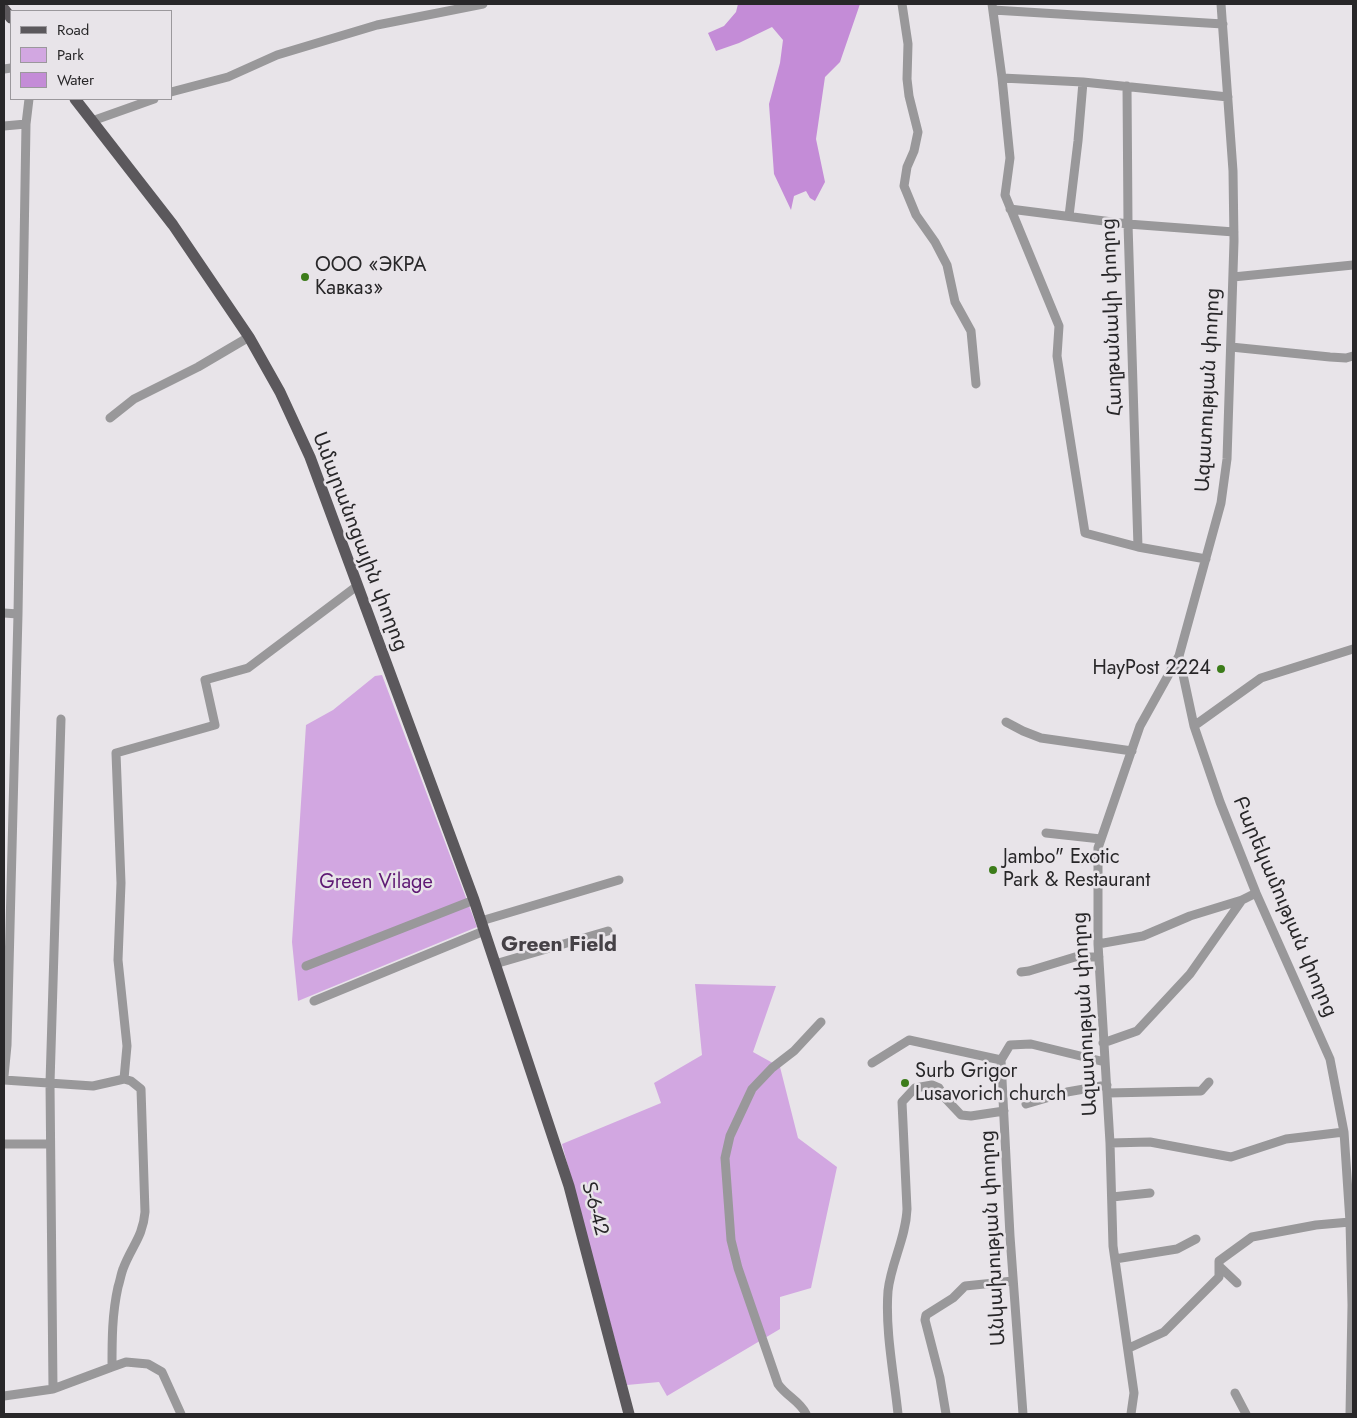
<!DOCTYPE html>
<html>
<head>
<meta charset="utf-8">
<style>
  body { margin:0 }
  #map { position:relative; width:1357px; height:1418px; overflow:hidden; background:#e8e4e9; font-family:Jost,sans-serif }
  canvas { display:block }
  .frame { position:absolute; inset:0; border:5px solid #282729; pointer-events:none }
  .legend { position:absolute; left:10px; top:10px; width:162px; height:90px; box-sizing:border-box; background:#e8e4e9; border:1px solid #9b989c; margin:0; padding:6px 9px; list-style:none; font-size:15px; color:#282729 }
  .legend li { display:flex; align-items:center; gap:10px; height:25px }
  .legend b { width:25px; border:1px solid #9b989c }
</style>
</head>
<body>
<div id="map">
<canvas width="1357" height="1418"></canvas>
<div class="frame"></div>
<ul class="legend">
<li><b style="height:6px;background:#5b585c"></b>Road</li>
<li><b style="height:14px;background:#d2a7e1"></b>Park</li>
<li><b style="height:14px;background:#c48cd7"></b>Water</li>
</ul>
</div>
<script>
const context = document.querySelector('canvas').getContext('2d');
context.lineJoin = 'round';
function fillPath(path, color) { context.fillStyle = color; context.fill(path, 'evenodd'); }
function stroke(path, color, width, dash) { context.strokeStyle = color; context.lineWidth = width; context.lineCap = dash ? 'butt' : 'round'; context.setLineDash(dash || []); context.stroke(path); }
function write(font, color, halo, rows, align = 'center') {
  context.font = font + ' Jost,"Noto Sans Armenian",sans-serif'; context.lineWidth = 5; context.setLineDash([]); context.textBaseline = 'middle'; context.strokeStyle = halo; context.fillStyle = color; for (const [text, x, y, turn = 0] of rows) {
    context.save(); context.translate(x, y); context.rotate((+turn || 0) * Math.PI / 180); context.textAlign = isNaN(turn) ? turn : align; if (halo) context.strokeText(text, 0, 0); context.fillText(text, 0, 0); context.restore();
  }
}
fillPath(new Path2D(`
  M382,675L477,927L298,1001L292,942L306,725L333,710L375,676Z
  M695,984L776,986L753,1052L780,1067L798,1138L837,1167L811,1288L780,1297V1329L667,1396L659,1382L627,1385L562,1144L661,1103L654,1083L702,1055Z`), '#d2a7e1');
fillPath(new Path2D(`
  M738,4H860L840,62L825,77L816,139L825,182L815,201L810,198L806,191L794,196L791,210L774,174L769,104L780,63L783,40L772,27L739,43L716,51L708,33L724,26L736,12Z`), '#c48cd7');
stroke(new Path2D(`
  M902,4L908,44L907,79L909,96L918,132L914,151L907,167L904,186L916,215L935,242L947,265L955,302L971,331L976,384
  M992,4L1002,78L1010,158L1005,195L1059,326L1057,356L1085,533L1138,547L1206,559
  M993,10L1223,24
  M4,69L11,68
  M1002,78L1083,82L1228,97
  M1127,86L1128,224L1138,547
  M171,92L228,77L277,55L377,25L483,4
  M92,121L154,99
  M4,126L26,124
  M1010,209L1128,224L1234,232
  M1069,216L1078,141L1083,82
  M1233,277L1353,265
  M1231,347L1330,357L1346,358L1353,356
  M110,418L134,399L198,367L249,337
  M4,613L18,614
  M1179,656L1194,726L1220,802L1256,893L1330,1059L1344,1132L1350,1222L1352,1305L1350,1414
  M1006,722L1023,731L1041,738L1132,751
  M1194,726L1261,678L1353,649
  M1046,833L1101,839
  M481,921L619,880
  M1098,944L1143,936L1190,916L1242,900L1256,893
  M495,964L608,931
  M306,966L474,900
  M1021,972L1029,971L1075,957H1099
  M314,1001L484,931
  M1103,1043L1137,1031L1190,974L1242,900
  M1001,1060L1010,1236L1023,1414
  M1001,1060L1010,1045L1031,1044L1105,1062
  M872,1063L909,1040L1001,1060
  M4,1076L7,1045L18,614L26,124L29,99
  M4,1080L93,1086L124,1079L127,1046L118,960L121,883L116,753L215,725L205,680L248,668L357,586
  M1108,1093L1201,1091L1209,1082
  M1026,1104L1067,1092L1107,1085
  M1110,1143L1150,1142L1231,1157L1286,1139L1344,1132
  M4,1144H50
  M1112,1197L1150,1193
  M1115,1259L1177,1249L1196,1239
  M1219,1266L1237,1283
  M1129,1348L1164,1332L1219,1277V1261L1252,1237L1316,1225L1350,1222
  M112,1367L126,1362L148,1364L162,1372L181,1414
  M53,1389L50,1083L61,719
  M1235,1393L1246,1414
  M4,1396L53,1389L112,1367C112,1340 112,1314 118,1287C120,1281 121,1274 123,1269C131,1247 143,1237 145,1212L141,1089L131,1081L124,1079
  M806,1414C800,1401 786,1396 778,1384L738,1268L731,1240L725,1158L730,1136L752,1089L772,1068L794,1051L821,1022
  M898,1414C894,1375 885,1330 888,1291C891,1263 906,1238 907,1209L902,1102L915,1088L932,1085L939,1088L945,1098L961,1115L971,1116L1004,1111
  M946,1414L940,1378L925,1320L926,1315L953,1298L965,1286L1013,1281
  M1131,1414L1134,1393L1113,1246L1110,1143L1098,944V848L1140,726L1179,656L1221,503L1227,459L1234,241L1233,171L1221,4`), '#99989a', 9);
stroke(new Path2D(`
  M4,9L11,18
  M75,99L173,225L249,337L280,392L310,457L474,900L569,1186L629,1414`), '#5b585c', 11);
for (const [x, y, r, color] of [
  [305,277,5,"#3c7c1a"],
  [1221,669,5,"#3c7c1a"],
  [993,870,5,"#3c7c1a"],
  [905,1083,5,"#3c7c1a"]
]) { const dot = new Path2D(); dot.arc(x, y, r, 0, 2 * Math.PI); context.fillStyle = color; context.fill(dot); stroke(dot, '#e8e4e9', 2); }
write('20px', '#282729', '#e8e4e9', [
  ["ООО «ЭКРА",315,266],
  ["Кавказ»",315,289],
  ["HayPost 2224",1211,669,"right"],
  ["Jambo\" Exotic",1003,858],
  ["Park & Restaurant",1003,881],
  ["Surb Grigor",915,1072],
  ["Lusavorich church",915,1095]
], 'left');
write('20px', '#282729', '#e8e4e9', [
  ["Հաղթանակի փողոց",1113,317,-92],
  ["Ազատության փողոց",1209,390,-87],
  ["Ամարանոցային փողոց",359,542,69],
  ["Բարեկամության փողոց",1284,907,67],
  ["Ազատության փողոց",1086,1014,-93],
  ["Տ-6-42",594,1209,75],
  ["Անկախության փողոց",994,1238,-93]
]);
write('20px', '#5f1a74', '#e8e4e9', [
  ["Green Vilage",376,883]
]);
write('bold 21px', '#454146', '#e8e4e9', [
  ["Green Field",559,946]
]);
</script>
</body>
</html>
